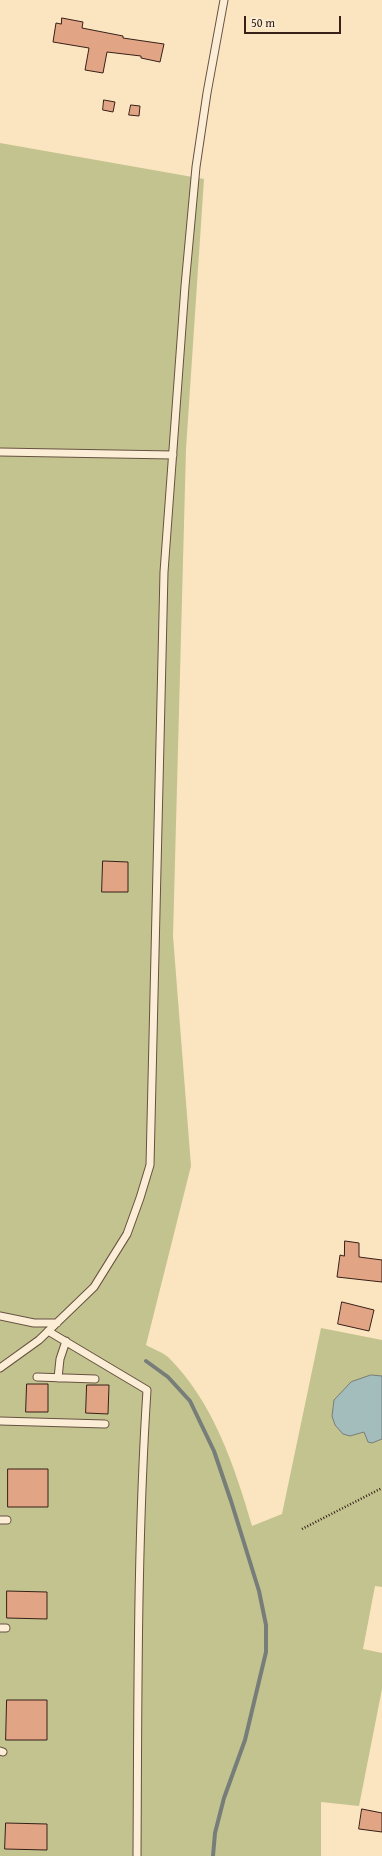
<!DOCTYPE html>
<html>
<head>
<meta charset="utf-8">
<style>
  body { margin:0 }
  #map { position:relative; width:382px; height:1856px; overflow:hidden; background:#fbe5c0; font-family:"Gentium Book Plus",serif }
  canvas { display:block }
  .scale { position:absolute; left:244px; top:16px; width:97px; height:18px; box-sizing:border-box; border:2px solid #362018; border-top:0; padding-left:5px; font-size:12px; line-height:14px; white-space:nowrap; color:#362018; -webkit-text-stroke:3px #fceed6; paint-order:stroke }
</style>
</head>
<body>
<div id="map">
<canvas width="382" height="1856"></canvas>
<div class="scale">50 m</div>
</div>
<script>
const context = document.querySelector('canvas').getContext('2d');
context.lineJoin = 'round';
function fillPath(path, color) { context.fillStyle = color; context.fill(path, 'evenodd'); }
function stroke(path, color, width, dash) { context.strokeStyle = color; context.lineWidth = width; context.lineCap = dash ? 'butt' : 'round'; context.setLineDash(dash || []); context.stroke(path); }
fillPath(new Path2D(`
  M0,143L204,179L186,449L173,936L191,1166L146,1345C153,1349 162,1352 168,1357C213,1401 235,1467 252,1526L282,1514L321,1328L382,1340V1587L375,1586L363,1649L382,1653V1689L359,1806L321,1802V1856H0Z`), '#c3c38f');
const water = new Path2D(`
  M371,1375L382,1376V1439L372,1443L368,1442L364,1432L350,1436L343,1434L335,1425L332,1416L334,1400L351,1382Z`);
fillPath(water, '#a3bcbc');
stroke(water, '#777e7a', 1);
stroke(new Path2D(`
  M146,1361L168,1377L190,1401L214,1451L231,1501L259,1591L266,1625V1652L245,1740L224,1798L215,1833L213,1856`), '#777e7a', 4);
const building = new Path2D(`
  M62,18L83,22L82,28L123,36V38L164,44L160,62L141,58V56L107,52L103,73L85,70L89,48L53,42L56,23L61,24Z
  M104,100L115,102L113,112L103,110Z
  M131,105L140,106L139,116L129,115Z
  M103,861L128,862V892H102Z
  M345,1241L359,1243V1257L382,1260V1282L337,1277L340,1255L344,1256Z
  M342,1302L374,1310L369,1331L338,1324Z
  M27,1384H48V1412H26Z
  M87,1385H109L108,1414L86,1413Z
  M8,1469H48V1507H8Z
  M7,1591L47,1592V1619L7,1618Z
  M7,1700H47V1740H6Z
  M362,1809L382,1813V1832L359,1829Z
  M6,1823L47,1824V1850L5,1849Z`);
fillPath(building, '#e1a484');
stroke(building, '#362018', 1);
const service = new Path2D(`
  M0,452L173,455
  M0,1316L34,1323H57
  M48,1331L147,1390C137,1545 138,1701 137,1856
  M0,1368L39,1340L94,1287L127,1234L140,1198L150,1165L164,572L185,286L196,167L207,93L224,0
  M37,1377L95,1379
  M58,1378L60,1359L66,1341
  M0,1421L105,1424
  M0,1520H7
  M0,1628H6
  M0,1751L3,1752`);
stroke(service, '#675142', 9);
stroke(new Path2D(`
  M302,1529L382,1488`), '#362018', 2.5, [1, 2]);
stroke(service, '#fceed6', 7);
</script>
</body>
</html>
